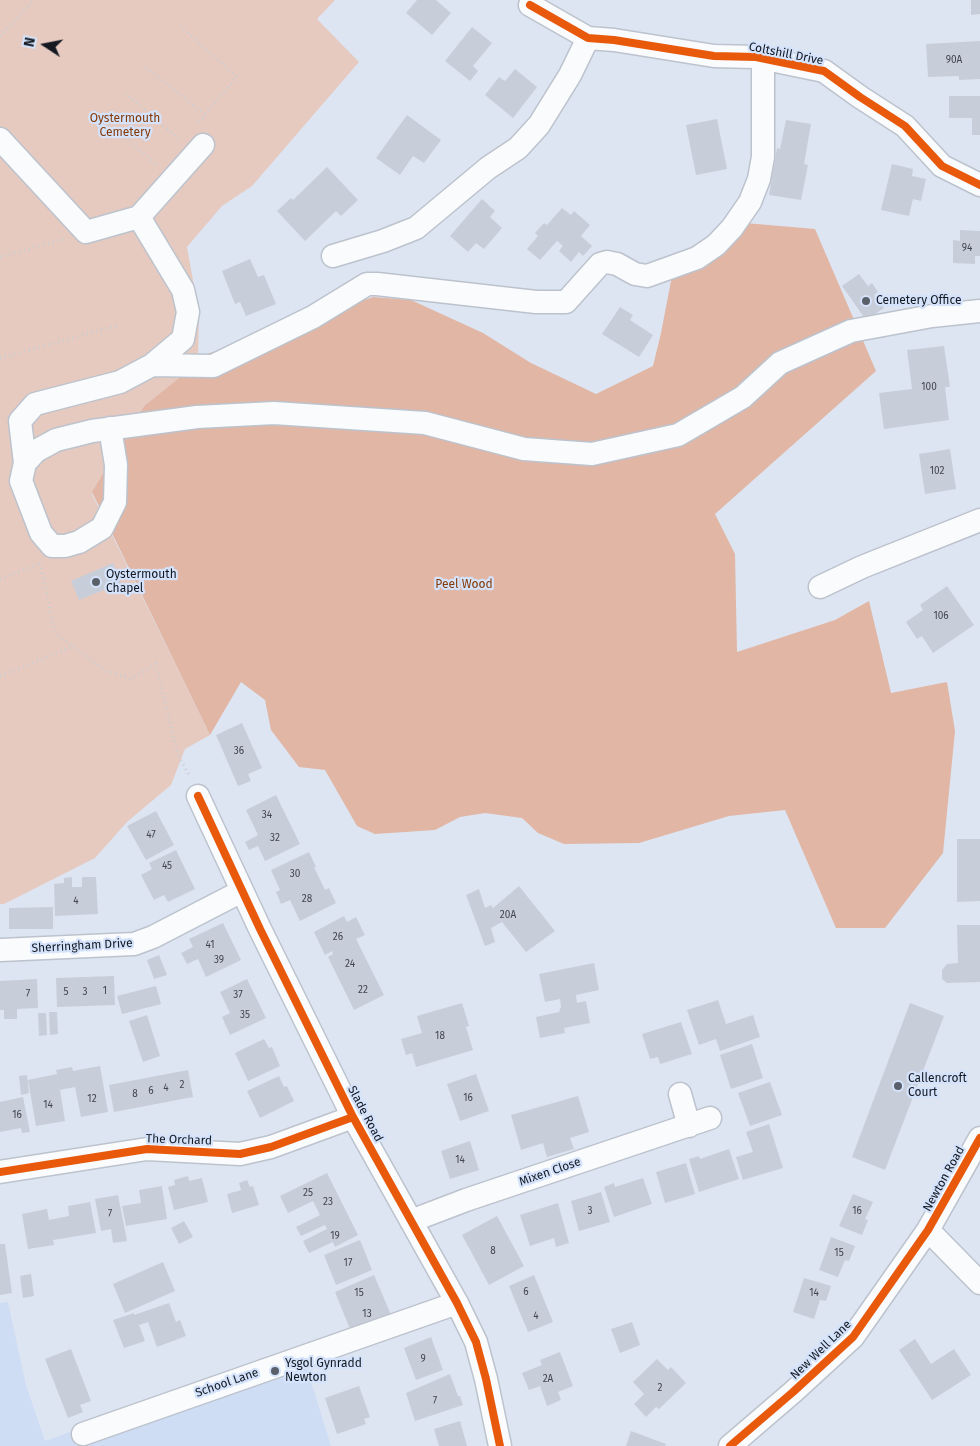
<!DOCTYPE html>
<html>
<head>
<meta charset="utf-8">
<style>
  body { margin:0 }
  #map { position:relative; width:980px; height:1446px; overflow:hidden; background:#dde5f2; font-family:"Fira Sans",sans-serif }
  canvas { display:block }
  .north { position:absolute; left:20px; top:20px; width:50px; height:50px; -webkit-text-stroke:4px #d4e3fb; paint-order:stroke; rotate:281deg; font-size:14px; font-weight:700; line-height:20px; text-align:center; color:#131821 }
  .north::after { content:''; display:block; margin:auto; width:18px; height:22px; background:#131821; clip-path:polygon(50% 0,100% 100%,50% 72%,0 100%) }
</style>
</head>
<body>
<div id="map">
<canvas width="980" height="1446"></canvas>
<div class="north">N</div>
</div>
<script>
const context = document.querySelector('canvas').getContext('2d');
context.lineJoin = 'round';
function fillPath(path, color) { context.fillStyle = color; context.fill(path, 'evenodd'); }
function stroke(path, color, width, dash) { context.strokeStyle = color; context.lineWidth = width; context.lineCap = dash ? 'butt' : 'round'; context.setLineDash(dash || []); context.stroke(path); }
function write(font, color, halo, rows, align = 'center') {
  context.font = font + ' "Fira Sans",sans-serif'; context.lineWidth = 4.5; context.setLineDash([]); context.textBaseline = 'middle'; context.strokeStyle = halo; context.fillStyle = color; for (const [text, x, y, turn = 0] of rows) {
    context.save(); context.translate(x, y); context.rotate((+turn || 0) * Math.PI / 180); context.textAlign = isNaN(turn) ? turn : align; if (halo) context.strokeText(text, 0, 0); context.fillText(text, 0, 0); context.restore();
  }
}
fillPath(new Path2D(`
  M8,1302L26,1385L45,1441L301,1349L331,1446H0V1303Z`), '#cfddf4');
fillPath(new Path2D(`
  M0,0H335L317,19L359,62L252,186L222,206L187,247L199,314L198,357L190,370L144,406L92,494L210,735L185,749L171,785L127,822L95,858L4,904H0Z`), '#e6cac0');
fillPath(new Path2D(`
  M745,223L815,229L876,371L715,514L735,554L737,652L835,620L869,601L891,693L947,682L955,731L943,853L885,928H836L785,810L729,816L639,843L564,844L538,833L522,818L485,813L460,817L435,830L375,834L357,826L325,770L299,767L271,730L265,700L241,682L210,735L92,492L144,406L189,370L198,357L373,297L411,300L483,333L531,363L596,394L653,366L661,333L672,276Z`), '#e1b6a5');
fillPath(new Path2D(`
  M417,0H436L451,13L432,35L406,13Z
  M971,0H980V14L971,15Z
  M472,27L492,43L473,66L478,71L470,81L445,61Z
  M980,41V79L959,80V76L928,77L926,44Z
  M515,69L537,87L513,118L485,95L499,77L505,81Z
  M949,96H980V135H972V118H949Z
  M407,115L441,140L424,163L413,156L400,175L376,158Z
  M717,119L727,169L696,175L686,125Z
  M786,120L811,124L804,164L808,165L801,200L769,195L777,148L780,149Z
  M892,164L913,169L912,176L926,179L921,201L913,199L909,216L881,210Z
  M327,167L358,200L341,216L336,211L305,241L277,211L291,198L293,200Z
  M482,199L495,211L490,217L502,228L484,249L476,243L468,252L450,236Z
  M562,208L571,215L574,211L590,225L581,236L592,246L583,256L579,252L571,262L559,251L563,246L557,241L540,260L527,249L538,236L535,233L544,223L547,225Z
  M960,230L980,231V256H975V264L953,263V240L960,241Z
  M250,259L258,277L264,275L276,304L246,316L240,302L235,304L222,271Z
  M859,274L868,286L872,283L878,292L874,295L884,308L866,320L842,286Z
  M620,307L633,315L630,320L653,335L639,357L602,334Z
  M944,346L950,387H945L949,420L884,429L879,393L912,389L907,350Z
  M950,449L956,489L925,494L919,454Z
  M113,563L121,583L79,600L71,581Z
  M947,586L974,625L933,653L922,636L917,639L906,622L923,610L920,605Z
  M242,723L262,768L248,774L251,781L238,786L216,735Z
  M276,795L300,844L265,861L258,846L249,850L245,842L258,835L246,810Z
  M156,811L174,845L146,860L127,826Z
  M957,839H980V901L957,902Z
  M176,850L195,889L168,902L164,895L154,900L141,875L152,869L149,863Z
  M309,852L316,867H314L325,890L329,888L336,903L300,921L290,900L281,904L276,892L280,890L271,870Z
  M72,877V887H82V877H96L98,914L55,916L54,884L64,883V878Z
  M519,886L555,931L526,952L502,922L491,928L495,942L485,946L466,895L479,889L485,908L491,905L493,908Z
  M53,907V929H9V908Z
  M344,916L347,922L356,917L365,935L356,939L384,995L354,1010L328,957L333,954L332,951L325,955L314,932Z
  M223,923L241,960L206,977L198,959L187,964L181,953L193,947L189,939Z
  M957,925H980V982L947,983L942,979V970L947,964L958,963Z
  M159,955L167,975L154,979L147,960Z
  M594,963L599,990L576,995L577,1003L586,1001L590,1023L564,1028L565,1033L540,1038L536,1017L559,1012L561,1007L560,999L545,1002L539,974Z
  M114,976L115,1005L57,1007L56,978Z
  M37,979L38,1008L17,1009V1019H4V1010H0V981Z
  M247,979L266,1018L230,1035L222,1017L230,1013L220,992Z
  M156,986L161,1004L122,1014L117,996Z
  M718,1000L726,1024L753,1015L760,1037L720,1051L716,1039L699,1045L687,1010Z
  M462,1003L469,1026L466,1027L473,1050L416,1067L412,1053L406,1055L401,1039L422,1033L417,1016Z
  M910,1003L944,1016L885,1170L852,1157Z
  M49,1012H57L58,1034L50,1035Z
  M38,1013H46L47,1035L39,1036Z
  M147,1015L160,1056L143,1062L129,1021Z
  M681,1022L692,1054L660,1064L658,1057L650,1059L642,1034Z
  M264,1039L269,1048L272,1047L280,1066L248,1081L235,1053Z
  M752,1044L763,1078L731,1089L720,1055Z
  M100,1066L108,1112L81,1117L75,1087L60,1090L65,1121L36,1126L28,1080L57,1074L56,1070L72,1067L73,1071Z
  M188,1070L193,1097L114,1112L109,1085Z
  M476,1074L489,1111L460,1121L447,1084Z
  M27,1075L29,1093L21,1095L19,1076Z
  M279,1076L284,1087L287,1086L294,1101L260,1118L247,1091Z
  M770,1082L782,1115L750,1126L738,1093Z
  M578,1096L589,1132L570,1138L574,1149L547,1157L543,1143L521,1150L511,1115Z
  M23,1097L30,1132L22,1133L21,1128L0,1132V1102Z
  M769,1124L783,1168L743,1180L736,1157L753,1152L746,1132Z
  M470,1141L479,1170L450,1179L441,1151Z
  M729,1149L739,1179L699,1192L689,1159L699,1156L700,1159Z
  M686,1163L695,1194L665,1203L656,1172Z
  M327,1173L358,1235L335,1247L333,1242L309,1253L303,1241L327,1229L325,1225L301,1236L296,1227L320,1215L313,1201L288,1213L280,1196Z
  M188,1176L189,1181L202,1178L208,1202L174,1210L168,1187L175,1185L174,1180Z
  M643,1178L652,1204L614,1217L604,1187L614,1183L615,1187Z
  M247,1180L250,1187L253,1186L259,1205L232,1213L227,1194L241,1190L239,1183Z
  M162,1186L167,1219L126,1226L122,1206L141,1203L139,1190Z
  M601,1192L610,1222L579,1231L571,1201Z
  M853,1194L873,1202L865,1219L868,1220L862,1235L839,1226Z
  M118,1195L127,1241L113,1243L111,1229L101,1231L95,1199Z
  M90,1202L96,1233L53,1240L54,1245L28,1249L22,1214L47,1209L49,1220L69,1216L68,1206Z
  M558,1203L569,1243L556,1247L554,1238L530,1246L520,1215Z
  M497,1216L524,1266L489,1285L462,1235Z
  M184,1221L193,1237L179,1244L171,1228Z
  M831,1237L855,1246L849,1261L845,1260L838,1277L819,1270Z
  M360,1240L372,1270L336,1285L324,1255Z
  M0,1244H5L12,1293L0,1295Z
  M163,1262L175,1291L125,1313L113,1284Z
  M31,1274L34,1296L23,1298L20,1276Z
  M374,1275L392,1317L350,1329L335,1292Z
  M534,1275L553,1322L528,1332L509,1286Z
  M804,1278L831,1286L826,1301L820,1300L814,1319L793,1312Z
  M169,1303L176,1322L180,1320L186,1336L157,1347L148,1322L139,1325L145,1341L124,1348L113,1320L134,1313V1315Z
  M632,1322L640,1345L620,1353L611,1329Z
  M431,1337L443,1370L416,1380L404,1348Z
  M915,1339L931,1364L954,1349L971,1375L932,1400L899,1350Z
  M71,1349L91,1401L80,1405L83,1412L68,1418L45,1359Z
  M560,1352L573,1386L558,1392L561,1400L547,1406L540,1386L529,1390L522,1373L542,1365L540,1360Z
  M657,1359L668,1370L671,1367L686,1383L659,1409L656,1407L646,1417L634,1404L644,1394L633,1382Z
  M450,1374L458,1396H460L463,1405L415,1421L406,1393Z
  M359,1386L370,1417L364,1419L366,1424L337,1434L325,1398Z
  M460,1421L467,1446H439L434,1429Z
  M631,1431L666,1444L665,1446H626Z`), '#c8ced9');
const minor = new Path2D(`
  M530,5L588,38L614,40L714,56L756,57L824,71L860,97L905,126L942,166L980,185
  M0,139L86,232L139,217L203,145
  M333,256L383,241L416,228L488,168L518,148L539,125L570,75L588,38
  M152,365L213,366L313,317L367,284H377L536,302H566L600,264L607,262L617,264L635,274L647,276L697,258L716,245L732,228L750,202L759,179L763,157V59
  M110,428L116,465L115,502L102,528L79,542L65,546H52L41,533L21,481L25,463L36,451L56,440L92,431L197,417L274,413L425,423L524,449L592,454L678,435L743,397L780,363L851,331L932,316L980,311
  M25,463L20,421L35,404L120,382L152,365L183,339L188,312L183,290L139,217
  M820,587L862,567L980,520
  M198,796L260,929L353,1117L457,1303L476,1342L486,1379L500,1446
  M0,950L134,944L153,937L242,891
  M680,1094L689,1126
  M0,1172L147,1149L240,1154L271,1147L353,1117
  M411,1221L466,1200L710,1118
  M928,1230L980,1283
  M83,1434L457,1303
  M730,1446L793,1392L853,1337L928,1230L980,1138`);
stroke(minor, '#bcc3cd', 25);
stroke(new Path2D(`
  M180,26L237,77L197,124
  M0,36L34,0
  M146,67L205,115
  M125,93L180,140
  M105,121L157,165
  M0,257L64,239
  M0,358L119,325
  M40,563L55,633L106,671L131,679L156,664L178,755L190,777
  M0,579L39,564
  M0,676L72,647`), '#cacdd1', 3, [1, 4]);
stroke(minor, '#fafbfd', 22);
stroke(new Path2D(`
  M530,5L588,38L614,40L714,56L756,57L824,71L860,97L905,126L942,166L980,185
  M198,796L260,929L353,1117L457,1303L476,1342L486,1379L500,1446
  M0,1172L147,1149L240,1154L271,1147L353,1117
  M730,1446L793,1392L853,1337L928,1230L980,1138`), '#e8590c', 8);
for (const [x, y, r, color] of [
  [866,301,5,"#5a606a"],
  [96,582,5,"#5a606a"],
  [898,1086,5,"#5a606a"],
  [275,1371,5,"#5a606a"]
]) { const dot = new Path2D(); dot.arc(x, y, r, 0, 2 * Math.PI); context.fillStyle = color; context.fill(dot); stroke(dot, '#d4e3fb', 2); }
write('10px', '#414650', null, [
  ["90A",954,60],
  ["94",967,248],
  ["100",929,387],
  ["102",937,471],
  ["106",941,616],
  ["36",239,751],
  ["34",267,815],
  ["47",151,835],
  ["32",275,838],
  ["45",167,866],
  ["30",295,874],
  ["28",307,899],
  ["4",76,901],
  ["20A",508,915],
  ["26",338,937],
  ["41",210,945],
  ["39",219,960],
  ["24",350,964],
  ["22",363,990],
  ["1",105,991],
  ["5",66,992],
  ["3",85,992],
  ["7",28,994],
  ["37",238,995],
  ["35",245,1015],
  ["18",440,1036],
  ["2",182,1085],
  ["4",166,1088],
  ["6",151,1091],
  ["8",135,1094],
  ["16",468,1098],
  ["12",92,1099],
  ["14",48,1105],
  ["16",17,1115],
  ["14",460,1160],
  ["25",308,1193],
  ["23",328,1202],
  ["3",590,1211],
  ["16",857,1211],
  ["7",110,1214],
  ["19",335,1236],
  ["8",493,1251],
  ["15",839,1253],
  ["17",348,1263],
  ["6",526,1292],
  ["15",359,1293],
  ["14",814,1293],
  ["13",367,1314],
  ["4",536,1316],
  ["9",423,1359],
  ["2A",548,1379],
  ["2",660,1388],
  ["7",435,1401]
]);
write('12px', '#131821', '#d4e3fb', [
  ["Coltshill Drive",786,54,11],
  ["Sherringham Drive",82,946,-3],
  ["Slade Road",365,1114,62],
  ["The Orchard",179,1140,2],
  ["Mixen Close",550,1172,-19],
  ["Newton Road",944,1179,-61],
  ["New Well Lane",821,1350,-44],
  ["School Lane",227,1383,-19]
]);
write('12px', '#853906', '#d4e3fb', [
  ["Oystermouth",125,119],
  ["Cemetery",125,133],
  ["Peel Wood",464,585]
]);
write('12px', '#131821', '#d4e3fb', [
  ["Cemetery Office",876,301],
  ["Oystermouth",106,575],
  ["Chapel",106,589],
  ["Callencroft",908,1079],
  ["Court",908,1093],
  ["Ysgol Gynradd",285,1364],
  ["Newton",285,1378]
], 'left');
</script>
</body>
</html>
